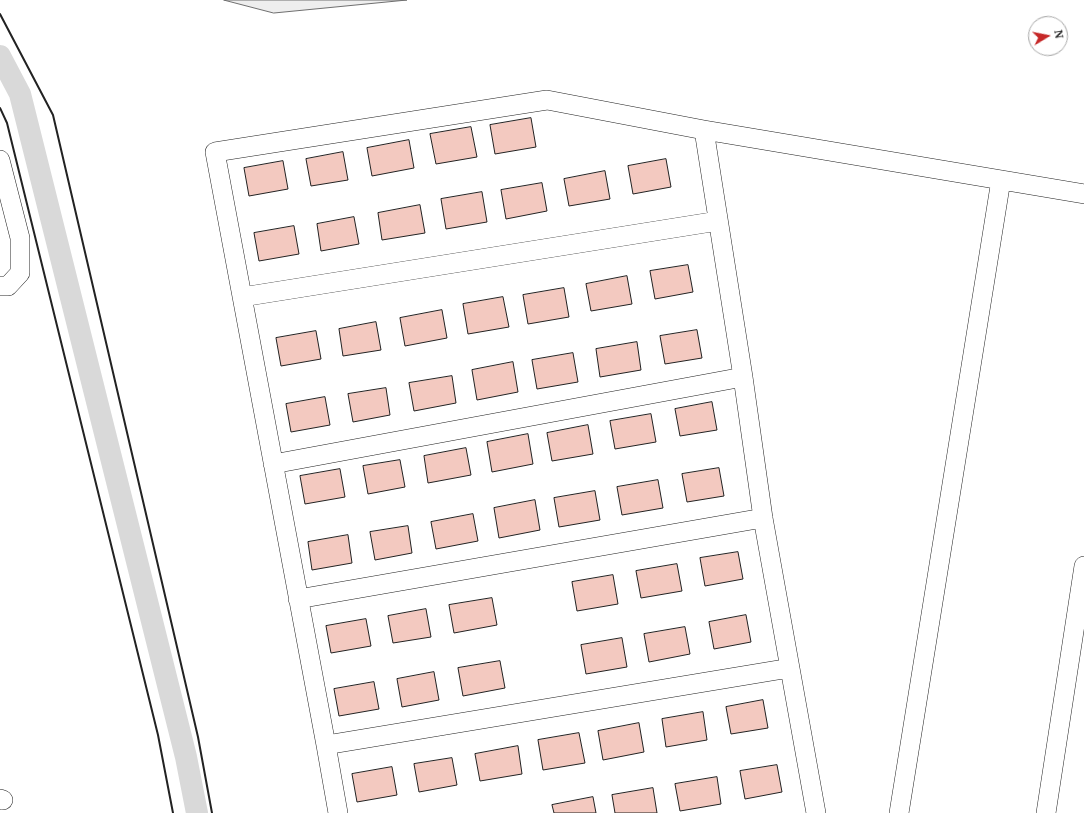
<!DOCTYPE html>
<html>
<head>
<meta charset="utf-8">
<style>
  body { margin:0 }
  #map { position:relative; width:1084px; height:813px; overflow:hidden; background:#fff; font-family:"Noto Serif",serif }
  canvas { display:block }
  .north { position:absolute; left:1028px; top:16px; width:40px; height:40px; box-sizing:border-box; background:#fff; border:1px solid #a7a7a7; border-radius:50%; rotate:80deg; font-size:11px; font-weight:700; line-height:16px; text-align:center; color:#222 }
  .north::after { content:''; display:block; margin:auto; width:14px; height:18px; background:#c62828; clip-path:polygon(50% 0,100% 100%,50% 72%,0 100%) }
</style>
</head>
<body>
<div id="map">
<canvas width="1084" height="813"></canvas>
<div class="north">N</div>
</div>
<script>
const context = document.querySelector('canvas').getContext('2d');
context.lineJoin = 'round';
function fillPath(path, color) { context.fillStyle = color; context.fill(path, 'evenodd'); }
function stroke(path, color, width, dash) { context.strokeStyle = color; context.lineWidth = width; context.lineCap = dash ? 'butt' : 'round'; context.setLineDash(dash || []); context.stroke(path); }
const green = new Path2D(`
  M224,0H407L274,13Z`);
fillPath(green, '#eee');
stroke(green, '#6f6f6f', 1);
stroke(new Path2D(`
  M0,56L20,94L186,757L197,813`), '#d9d9d9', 22);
const building = new Path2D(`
  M531,118L536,147L495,154L490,125Z
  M471,127L477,157L436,164L430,134Z
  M409,140L414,168L372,176L367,148Z
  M343,152L348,180L311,186L306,159Z
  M666,159L671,187L633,194L628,166Z
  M283,161L288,189L249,196L244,168Z
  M605,171L610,199L569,206L564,179Z
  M542,183L547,211L506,219L501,190Z
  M482,192L487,222L446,229L441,199Z
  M420,205L425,233L382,240L378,213Z
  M354,217L359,244L321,251L317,224Z
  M294,226L299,254L259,261L254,233Z
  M688,265L693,292L655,299L650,271Z
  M627,276L632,304L591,311L586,284Z
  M564,288L569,317L528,324L523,295Z
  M503,297L509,327L468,334L463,304Z
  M442,310L447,338L405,346L400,318Z
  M376,322L381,350L343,356L339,329Z
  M697,330L702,358L665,364L660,336Z
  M316,331L321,359L281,366L276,338Z
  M637,342L641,370L600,377L596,349Z
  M573,353L578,382L537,389L532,360Z
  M513,362L518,392L477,400L472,370Z
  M452,376L456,403L414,411L409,383Z
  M386,388L390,415L353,422L348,394Z
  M325,397L330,425L291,432L286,404Z
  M712,402L717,430L680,436L675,409Z
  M651,414L656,442L615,449L610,421Z
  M588,425L593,454L552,461L547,433Z
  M528,434L533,464L492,472L487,442Z
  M466,448L471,475L428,483L424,456Z
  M400,460L405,487L368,494L363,466Z
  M719,468L724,496L687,502L682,474Z
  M340,469L345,497L305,504L300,476Z
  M658,480L663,508L622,515L617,487Z
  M595,491L600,520L559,527L554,498Z
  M535,500L540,530L499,538L494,508Z
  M473,514L478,541L436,549L431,522Z
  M408,526L412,553L375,560L370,532Z
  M348,535L352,563L312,570L308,542Z
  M738,552L743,579L705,586L700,558Z
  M677,564L682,591L641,598L636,571Z
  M613,575L618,604L577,611L572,582Z
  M492,598L497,625L454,633L449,605Z
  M426,609L431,637L393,643L388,616Z
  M746,615L751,642L714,649L709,622Z
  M366,619L371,646L331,653L326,626Z
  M685,627L690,654L649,662L644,634Z
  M622,638L627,667L586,674L581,645Z
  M500,661L505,688L463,696L458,668Z
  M434,672L439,700L402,707L397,679Z
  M374,682L379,709L339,716L334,689Z
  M763,700L768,728L731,734L726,707Z
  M703,712L707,740L666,747L662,719Z
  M639,723L644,752L603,760L598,731Z
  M579,733L585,763L543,770L538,740Z
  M518,746L522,774L480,781L475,754Z
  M452,758L457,785L419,792L414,764Z
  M777,765L782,792L745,799L740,771Z
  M392,767L397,795L357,802L352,774Z
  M717,777L721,804L680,811L675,784Z
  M653,788L657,813H615L612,795Z
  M593,797L596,813H554L552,805Z`);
fillPath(building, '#f3c9c0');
stroke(building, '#222', 1);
const minor = new Path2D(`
  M704,130L743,377L763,518L816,813
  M0,160L20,238V273L8,286H0
  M242,297L718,221
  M273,464L743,377
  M298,599L763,518
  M326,745L790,668
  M0,799L3,800
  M338,813L326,745L215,152L547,100L704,130L1084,194
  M899,813L1001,180
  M1046,813L1084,566`);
stroke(minor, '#222', 20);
stroke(minor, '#fff', 19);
stroke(new Path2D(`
  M0,14L53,115L198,737L212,813
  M0,108L7,123L158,735L173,813`), '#222', 2);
</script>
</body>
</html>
